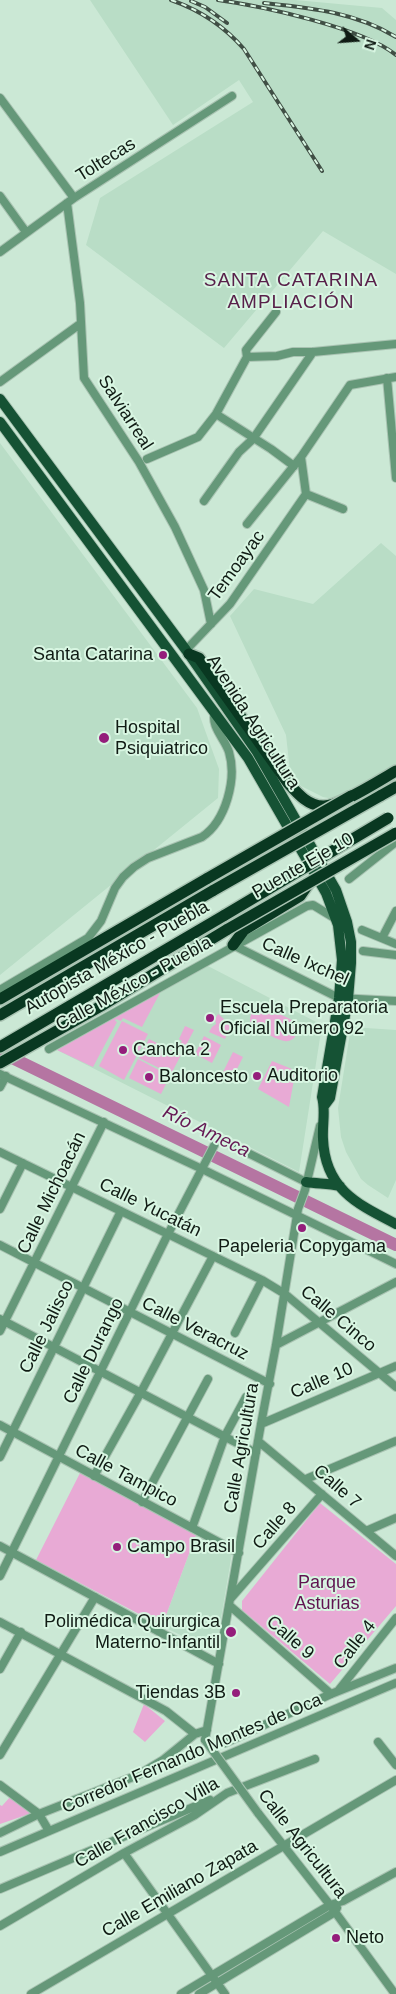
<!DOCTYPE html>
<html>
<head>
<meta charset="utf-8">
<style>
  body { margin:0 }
  #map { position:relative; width:396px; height:1994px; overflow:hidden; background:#cbe8d5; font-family:Arial,sans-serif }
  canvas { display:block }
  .north { position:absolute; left:331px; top:15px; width:50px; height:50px; -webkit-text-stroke:4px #d8f6e2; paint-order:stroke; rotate:108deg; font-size:14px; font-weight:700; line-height:20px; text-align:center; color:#101b14 }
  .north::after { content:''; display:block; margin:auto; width:18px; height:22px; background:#101b14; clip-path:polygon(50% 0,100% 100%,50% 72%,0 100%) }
</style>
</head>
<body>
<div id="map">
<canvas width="396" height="1994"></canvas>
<div class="north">N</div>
</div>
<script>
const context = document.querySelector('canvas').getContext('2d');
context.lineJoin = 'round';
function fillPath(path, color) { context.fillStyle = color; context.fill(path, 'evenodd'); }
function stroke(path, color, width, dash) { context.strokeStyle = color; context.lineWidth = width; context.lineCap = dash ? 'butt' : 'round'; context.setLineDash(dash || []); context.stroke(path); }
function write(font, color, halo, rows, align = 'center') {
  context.font = font + ' Arial,sans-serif'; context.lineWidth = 4; context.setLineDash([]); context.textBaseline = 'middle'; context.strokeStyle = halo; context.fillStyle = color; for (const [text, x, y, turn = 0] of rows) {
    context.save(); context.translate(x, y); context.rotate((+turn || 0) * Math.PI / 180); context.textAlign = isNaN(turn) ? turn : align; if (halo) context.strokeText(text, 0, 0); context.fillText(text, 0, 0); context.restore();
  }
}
fillPath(new Path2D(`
  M90,0H295L382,8L396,20V274L323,231L224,348L86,245L100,198L253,102L239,80L173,125Z
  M0,443L197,708L219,769L218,798L0,975Z
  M381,543L396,556V764L348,793L333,799L323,797L301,786L290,771L286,735L230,616L254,589L313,604Z
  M206,965L322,1025L299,1172L57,1050Z
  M351,1027L396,1030V1180L388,1198L368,1185L361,1179L346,1152L341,1137L338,1108Z
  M196,1535L232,1553L216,1648L211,1650L162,1626Z`), '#b9ddc6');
fillPath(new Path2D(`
  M161,991L142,1027L123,1018L121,1021L116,1019L115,1021L117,1022L93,1067L57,1050Z
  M263,1006L294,1021L298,1030C297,1035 294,1040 288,1041C280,1043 254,1027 250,1021C250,1012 255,1007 263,1006Z
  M218,1014L231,1025L225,1039L209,1032L212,1027L216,1024L215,1019Z
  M122,1021L148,1034L124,1080L99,1066Z
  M185,1026L194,1030L184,1049L179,1046L182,1041L179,1039Z
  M204,1036L221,1045L212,1063L195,1054Z
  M149,1039L181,1055L171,1074L139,1058Z
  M233,1052L243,1057L233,1077L223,1072Z
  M138,1059L170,1076L161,1094L129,1078Z
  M272,1061L292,1069L290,1073L295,1074L289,1107L258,1089Z
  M80,1473L196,1535L162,1626L36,1560Z
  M320,1503L396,1564V1606L330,1684L242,1610V1601Z
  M144,1704L165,1721L145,1742L133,1732Z
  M10,1797L32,1813L0,1824V1805L2,1806Z`), '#e8aad5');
stroke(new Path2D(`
  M0,1052L396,1245`), '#b575a2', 12);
const minor = new Path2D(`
  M0,98L74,198
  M0,196L26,232
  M67,203L80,303L84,378L139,462L175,527L204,590L211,624
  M0,252L74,198L232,96
  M247,357L277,356L293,352H313L396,344
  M387,378L396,478
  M0,382L80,324
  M216,414L271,449L294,466
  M301,457L306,494
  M147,459L198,437L216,414L247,357L246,350L276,312
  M306,494L343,509
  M204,501L239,452L253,439L313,352
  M247,524L301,457L350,385L396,377
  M186,650L230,604L306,494
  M349,879L396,842
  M362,930L396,944
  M382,938L396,911
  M233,945L339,998L396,1001
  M363,951L396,955
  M0,990L88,938L101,921L115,888L123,877L134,867L148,858L202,837C226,821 237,779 229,752C225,739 210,726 215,712
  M49,1049L307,906L313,905L336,919
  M0,1074L202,1169L396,1264
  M0,1087L6,1076
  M0,1152L262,1280L285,1294L396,1387
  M0,1209L23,1163
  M0,1245L270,1384
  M0,1319L256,1453
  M0,1331L104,1122
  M235,1333L262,1280
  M276,1345L396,1282
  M261,1424L396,1366
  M0,1425L239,1553
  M258,1441L396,1556
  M0,1457L121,1211
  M94,1476L141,1392L213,1256
  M306,1479L396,1441
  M142,1502L208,1379
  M192,1528L225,1436L246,1397
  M366,1531L396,1518
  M0,1546L219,1664
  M0,1576L168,1234L217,1140L220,1139L306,1182
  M231,1598L322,1494
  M229,1605L331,1694
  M0,1622L166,1711L195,1734
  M0,1669L21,1632
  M338,1691L396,1618
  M205,1740L261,1424L276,1345L298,1209L305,1190L320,1126
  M378,1742L396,1765
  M225,1743L331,1694L396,1668
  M0,1755L95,1597
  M0,1785L39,1814L49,1831
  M258,1813L330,1905L395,1994
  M0,1833L39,1814L138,1775L163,1760L195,1734L207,1730
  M0,1852L396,1683
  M124,1853L225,1994
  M0,1889L210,1800
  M0,1926L124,1853L195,1815L227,1793L315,1759
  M31,1994L396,1780
  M181,1994L330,1905L343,1901L396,1872
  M199,1994L335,1912L337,1908`);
const major = new Path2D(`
  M0,399L186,650L257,752L336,890L347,922L351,942V963L348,999L330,1098L324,1106
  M0,422L248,758L326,893L338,925L342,960L339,998L322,1097C326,1110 322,1125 323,1139C325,1189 357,1204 396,1224
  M306,1182C318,1184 328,1183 340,1186`);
const highway = new Path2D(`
  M189,654L199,658L288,783C297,793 308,806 323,806C339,807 380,780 396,771
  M380,796L396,787
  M233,945L244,930L300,896L309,883
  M0,999L208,878
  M0,1015L214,890
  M0,1047L225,915
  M0,1063L101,1006L228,929`);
stroke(minor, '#a9c3b2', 10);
stroke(major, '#a9c3b2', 12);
stroke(highway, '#a9c3b2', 14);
stroke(minor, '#659879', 8);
stroke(major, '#155234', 10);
stroke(highway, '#093821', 11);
const rail = new Path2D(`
  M171,0C200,10 224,26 244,49L322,171
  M218,0C262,6 363,28 396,55
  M191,1L205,7L227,23
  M264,3C311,8 355,12 396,37`);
stroke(rail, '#404f45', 4);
stroke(rail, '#d8f6e2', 2, [5.5]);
const minorBridge = new Path2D(`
  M205,1740L258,1813`);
const highwayBridge = new Path2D(`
  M208,878L351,796
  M214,890L380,796
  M225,915L388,818
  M228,929L396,833`);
stroke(minorBridge, '#a9c3b2', 10, []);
stroke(highwayBridge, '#a9c3b2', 14, []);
stroke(minorBridge, '#659879', 8);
stroke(highwayBridge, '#093821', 11);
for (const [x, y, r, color] of [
  [163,655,5,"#941e7b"],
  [104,738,6,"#941e7b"],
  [210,1018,5,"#941e7b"],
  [123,1050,5,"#941e7b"],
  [257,1076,5,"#941e7b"],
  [149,1077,5,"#941e7b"],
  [302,1228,5,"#941e7b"],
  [117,1547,5,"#941e7b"],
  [231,1632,6,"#941e7b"],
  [236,1693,5,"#941e7b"],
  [336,1938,5,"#941e7b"]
]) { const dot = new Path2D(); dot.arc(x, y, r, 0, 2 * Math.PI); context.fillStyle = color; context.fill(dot); stroke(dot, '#d8f6e2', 2); }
write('18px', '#101b14', '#d8f6e2', [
  ["Toltecas",106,160,-32],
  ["Salviarreal",125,413,57],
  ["Temoayac",237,566,-54],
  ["Avenida Agricultura",253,722,57],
  ["Puente Eje 10",303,866,-30],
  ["Autopista México - Puebla",117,958,-30],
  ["Calle Ixchel",305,962,24],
  ["Calle México - Puebla",134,984,-29],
  ["Calle Michoacán",52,1193,-64],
  ["Calle Yucatán",150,1208,26],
  ["Calle Cinco",338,1319,40],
  ["Calle Jalisco",47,1327,-64],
  ["Calle Veracruz",195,1329,27],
  ["Calle Durango",94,1351,-64],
  ["Calle 10",322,1381,-23],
  ["Calle Agricultura",242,1448,-80],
  ["Calle Tampico",126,1476,28],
  ["Calle 7",337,1487,41],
  ["Calle 8",275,1526,-49],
  ["Calle 9",290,1638,41],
  ["Calle 4",355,1645,-52],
  ["Corredor Fernando Montes de Oca",192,1754,-23],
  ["Calle Francisco Villa",147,1823,-30],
  ["Calle Agricultura",302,1844,52],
  ["Calle Emiliano Zapata",180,1889,-30]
]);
write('18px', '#101b14', '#d8f6e2', [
  ["Santa Catarina",153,655,"right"],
  ["Hospital",115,728],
  ["Psiquiatrico",115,749],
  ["Escuela Preparatoria",220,1008],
  ["Oficial Número 92",220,1029],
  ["Cancha 2",133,1050],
  ["Auditorio",267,1076],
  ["Baloncesto",159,1077],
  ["Papeleria Copygama",302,1247,"center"],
  ["Campo Brasil",127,1547],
  ["Polimédica Quirurgica",220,1622,"right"],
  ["Materno-Infantil",220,1643,"right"],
  ["Tiendas 3B",226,1693,"right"],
  ["Neto",346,1938]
], 'left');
write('18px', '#601350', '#d8f6e2', [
  ["Parque",327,1583],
  ["Asturias",327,1604]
]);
context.letterSpacing = '1px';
write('19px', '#58204a', '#d8f6e2', [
  ["SANTA CATARINA",291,281],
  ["AMPLIACIÓN",291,303]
]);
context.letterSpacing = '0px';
write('italic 19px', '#651954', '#d8f6e2', [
  ["Río Ameca",206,1132,26]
]);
</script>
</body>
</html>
